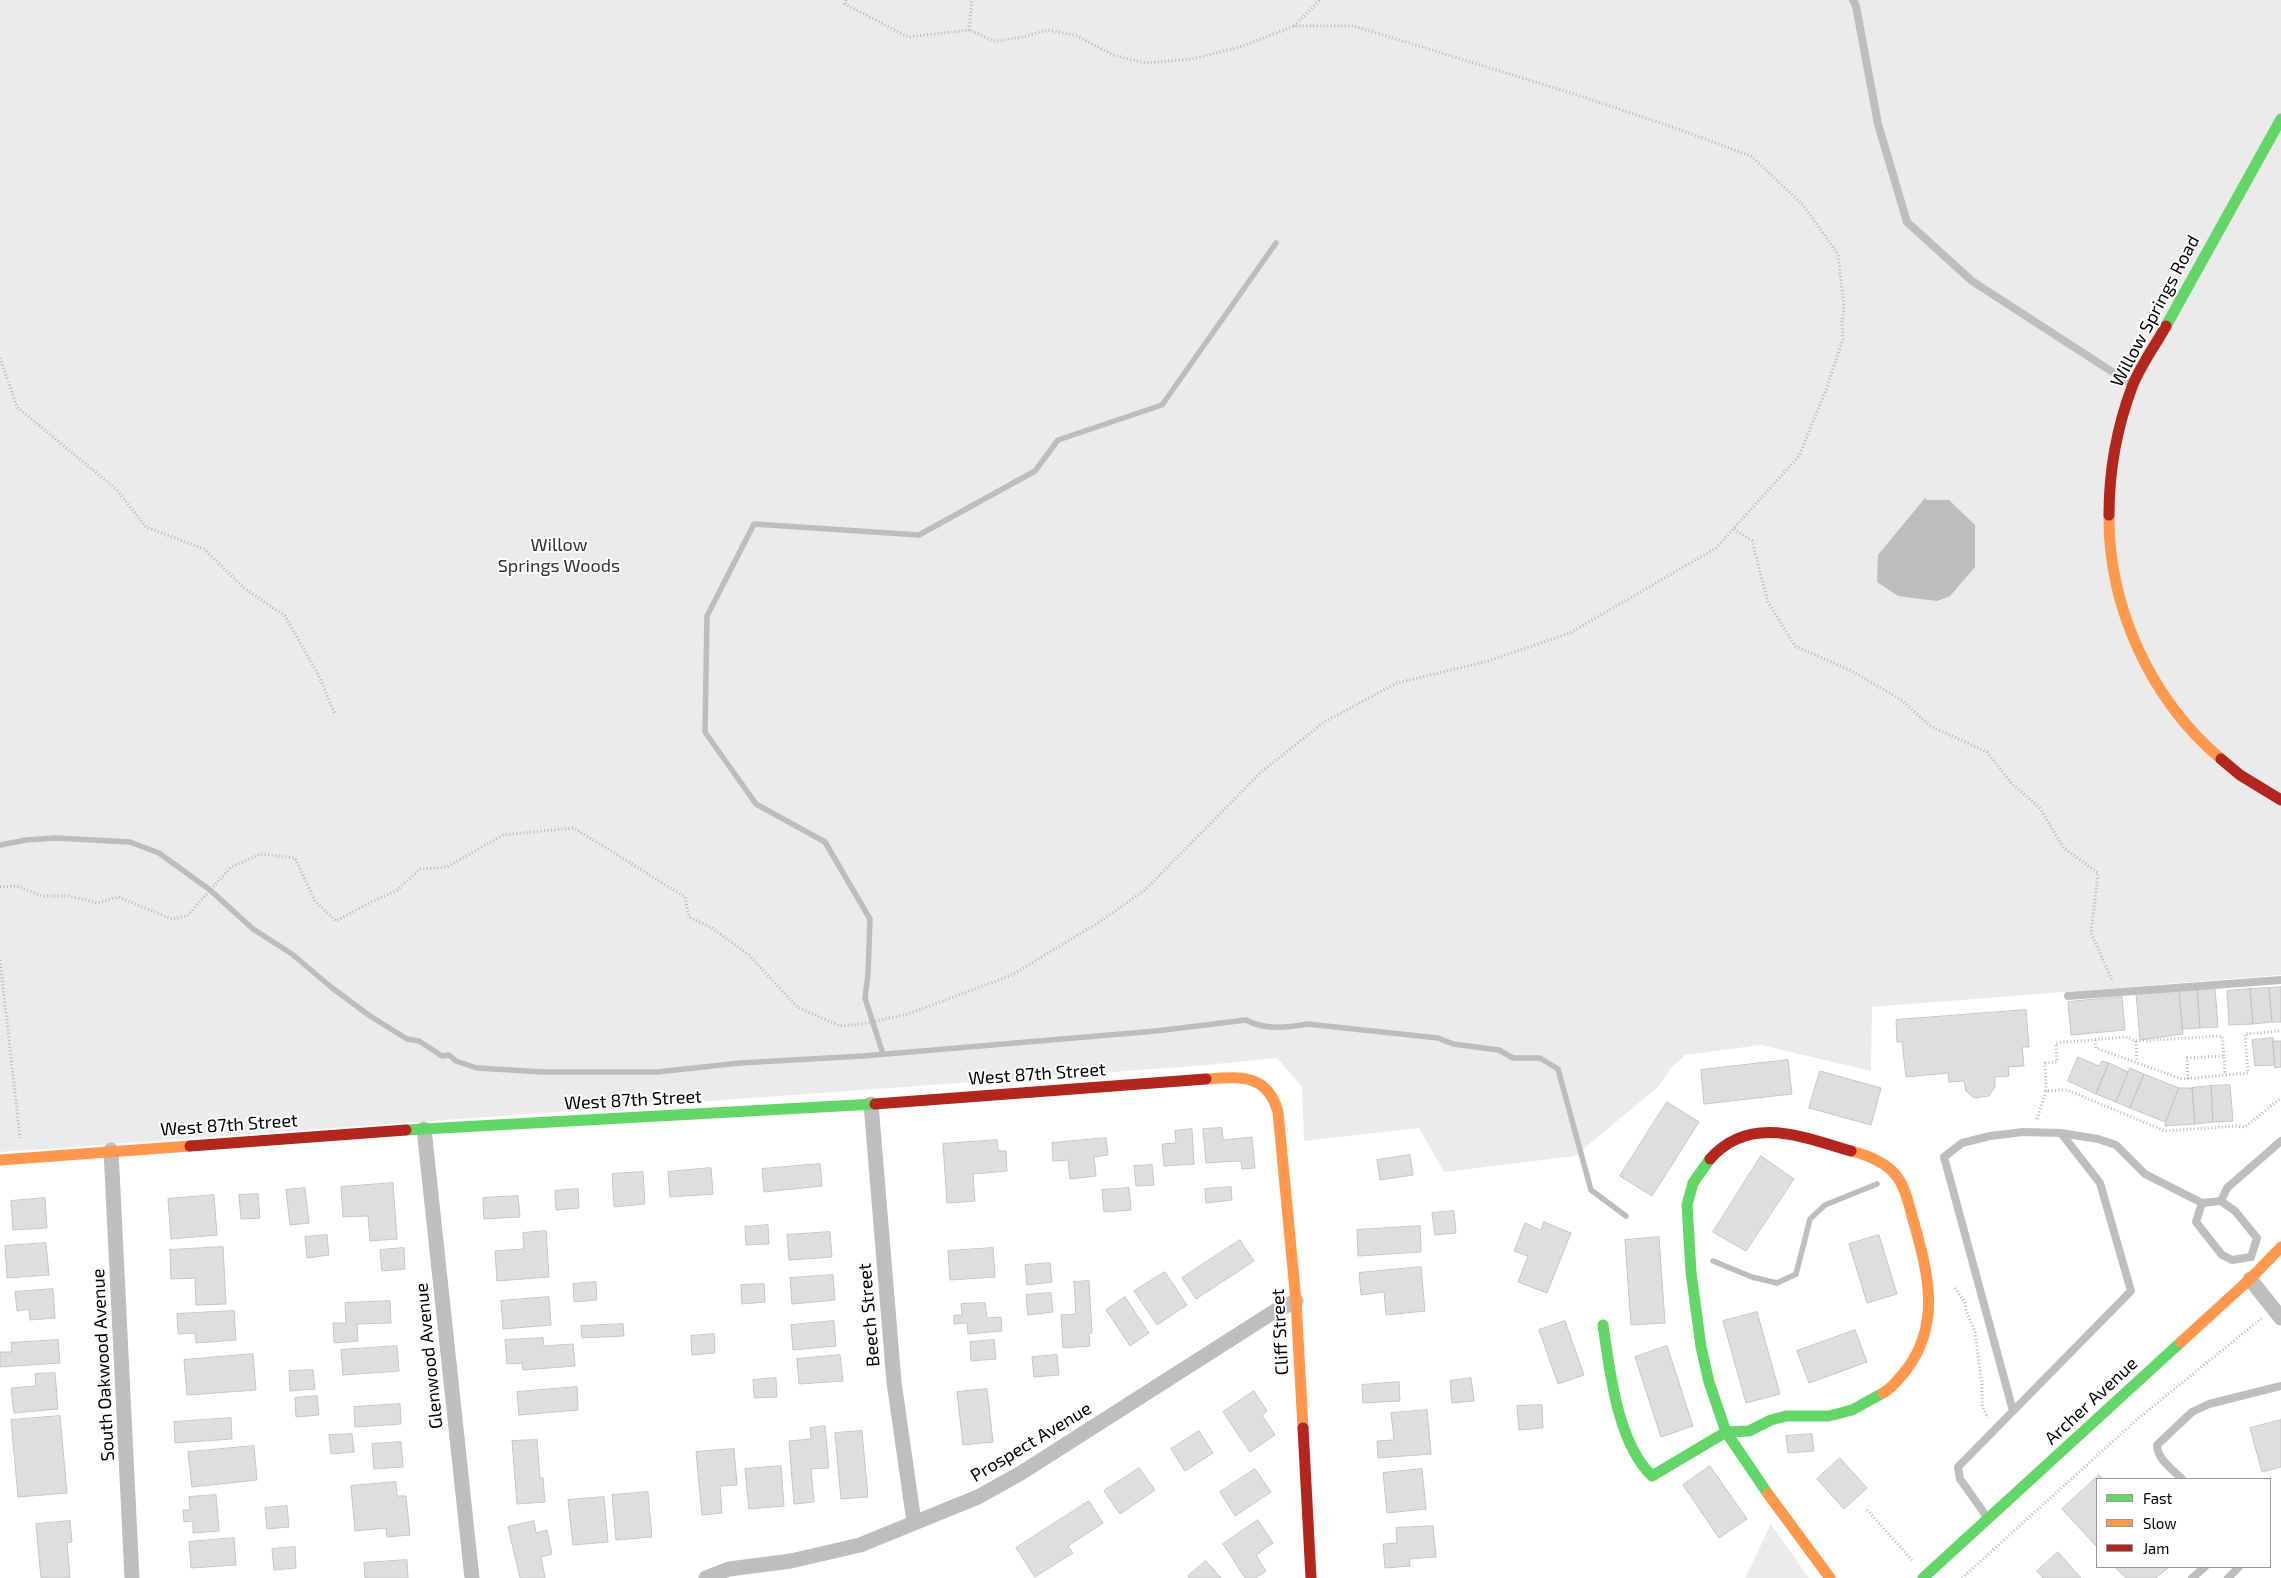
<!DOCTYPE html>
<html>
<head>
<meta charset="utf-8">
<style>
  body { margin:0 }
  #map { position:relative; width:2281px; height:1578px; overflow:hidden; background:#fff; font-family:"Exo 2",sans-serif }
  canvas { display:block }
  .legend { position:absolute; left:2096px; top:1478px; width:175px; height:90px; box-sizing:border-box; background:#fff; border:1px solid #999; margin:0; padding:6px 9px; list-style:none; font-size:15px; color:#000 }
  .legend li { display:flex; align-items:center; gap:10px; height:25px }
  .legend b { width:25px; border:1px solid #999 }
</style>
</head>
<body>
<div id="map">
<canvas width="2281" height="1578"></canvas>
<ul class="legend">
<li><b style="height:6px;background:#63d668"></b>Fast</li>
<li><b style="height:6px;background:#ff974d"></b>Slow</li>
<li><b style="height:6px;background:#b3261e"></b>Jam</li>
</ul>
</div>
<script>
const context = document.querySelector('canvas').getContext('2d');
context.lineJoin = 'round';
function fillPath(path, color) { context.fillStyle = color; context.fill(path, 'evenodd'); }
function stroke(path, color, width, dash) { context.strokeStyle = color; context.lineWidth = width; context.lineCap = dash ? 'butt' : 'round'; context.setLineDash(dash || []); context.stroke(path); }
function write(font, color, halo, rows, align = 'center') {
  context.font = font + ' "Exo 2",sans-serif'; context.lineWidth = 4; context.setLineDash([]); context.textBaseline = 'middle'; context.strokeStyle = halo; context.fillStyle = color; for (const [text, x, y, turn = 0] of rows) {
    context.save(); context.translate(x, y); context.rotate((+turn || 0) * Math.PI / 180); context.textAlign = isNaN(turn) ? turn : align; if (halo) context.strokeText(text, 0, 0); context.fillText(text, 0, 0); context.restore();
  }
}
fillPath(new Path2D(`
  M0,0H2281V975L1872,1007L1871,1071L1761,1045L1685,1055L1670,1069L1658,1087L1575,1156L1444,1172L1419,1128L1304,1141L1302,1087L1277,1058L1196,1066L0,1152Z
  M1771,1524L1808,1577L1809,1578H1745Z`), '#ebebeb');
fillPath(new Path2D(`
  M1925,498L1927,500H1949L1975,525V567L1950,596L1937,601L1898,596L1877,582L1878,555Z`), '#bdbdbd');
stroke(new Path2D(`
  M0,845L26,840L55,838L130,842L159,853L210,890L253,929L292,954L331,987L370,1016L407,1039L419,1041L442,1056L449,1055L456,1061L477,1068L544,1072H657L740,1063L863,1056L1156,1031L1246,1020C1264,1030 1286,1028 1307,1024L1438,1038L1453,1044L1499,1050L1513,1058H1540L1558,1069L1591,1190L1626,1216
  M883,1054L865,998L868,974L870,919L825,842L756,804L705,732L707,616L754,524L919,535L1035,471L1058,440L1162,405L1276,243
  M1713,1261L1752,1277L1777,1283L1796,1274L1810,1219L1825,1205L1877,1184`), '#bdbdbd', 5.5);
const building = new Path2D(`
  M2281,987V1022H2272L2269,988Z
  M2215,988L2218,1027L2200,1028L2197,989Z
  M2269,988L2272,1022L2253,1024L2250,989Z
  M2197,989L2200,1028L2182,1029L2179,990Z
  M2250,989L2253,1024L2229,1025L2227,991Z
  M2179,990L2183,1034L2140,1040L2136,993Z
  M2122,997L2125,1030L2071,1035L2068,1002Z
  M2026,1010L2029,1047H2022L2024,1066L2008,1067L2009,1076L1995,1077V1087L1989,1096L1974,1098L1966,1091L1964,1081L1949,1082L1948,1073L1906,1077L1902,1042H1897L1896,1020Z
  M2273,1038L2275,1065L2255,1066L2252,1040Z
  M2273,1041H2281V1067L2275,1068Z
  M2078,1057L2099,1066L2102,1061L2109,1063L2096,1094L2068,1081Z
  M1788,1060L1792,1094L1704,1104L1701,1070Z
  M2109,1063L2128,1072L2116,1102L2096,1094Z
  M2130,1068L2144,1074L2130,1108L2116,1102Z
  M1820,1071L1881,1088L1871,1125L1809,1108Z
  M2144,1074L2179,1088L2165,1122L2130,1108Z
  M2230,1085L2233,1121L2213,1122L2211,1086Z
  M2211,1086L2213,1122L2195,1124L2192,1088Z
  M2179,1088H2192L2195,1124L2165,1126Z
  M1667,1102L1699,1122L1652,1196L1620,1176Z
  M1222,1128L1223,1140L1252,1137L1255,1168L1242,1169L1241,1161L1206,1163L1203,1129Z
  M1192,1129L1194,1164L1164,1166L1162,1144L1176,1143L1175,1131Z
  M1106,1138L1108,1155L1094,1157L1096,1176L1070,1179L1068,1160L1053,1161L1052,1143Z
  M997,1140L998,1151H1006L1007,1171L973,1174L975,1201L947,1203L943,1144Z
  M1410,1155L1413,1175L1380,1180L1377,1160Z
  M1761,1156L1794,1179L1746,1251L1713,1232Z
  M820,1164L822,1186L764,1192L762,1169Z
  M1152,1165L1154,1185L1136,1186L1134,1166Z
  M711,1168L713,1194L670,1197L668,1172Z
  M643,1172L645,1204L614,1207L612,1174Z
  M393,1183L397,1239L370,1241L368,1216L343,1217L341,1187Z
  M1231,1187L1232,1200L1206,1203L1205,1189Z
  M305,1188L309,1223L290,1225L286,1190Z
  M1129,1188L1131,1210L1104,1212L1102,1190Z
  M578,1189L579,1208L556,1210L555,1191Z
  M258,1194L260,1218L241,1219L239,1195Z
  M214,1195L217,1235L171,1239L168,1199Z
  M518,1196L520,1217L484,1219L483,1198Z
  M45,1198L47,1228L13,1230L11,1201Z
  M1454,1211L1456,1233L1435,1235L1432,1213Z
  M1544,1222L1571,1233L1547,1293L1518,1282L1528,1256L1514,1251L1525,1223L1541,1230Z
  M768,1225L769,1244L746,1245L745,1227Z
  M1420,1226L1421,1252L1358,1256L1357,1230Z
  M546,1231L549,1277L497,1281L495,1251L524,1249L523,1233Z
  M830,1232L832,1257L789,1260L787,1235Z
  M327,1235L329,1255L307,1258L305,1237Z
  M1879,1235L1897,1294L1867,1303L1849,1244Z
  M1659,1237L1665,1323L1631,1325L1625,1240Z
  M1240,1240L1254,1261L1196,1299L1182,1278Z
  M46,1243L49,1275L7,1278L5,1246Z
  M223,1247L226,1304L196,1305L195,1278L171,1279L170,1250Z
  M404,1248L405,1269L382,1271L380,1250Z
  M993,1248L995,1277L950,1280L948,1251Z
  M1050,1263L1052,1282L1027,1285L1025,1265Z
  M1421,1267L1425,1311L1386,1315L1384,1292L1361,1295L1359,1273Z
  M1165,1272L1187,1305L1157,1325L1134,1291Z
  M833,1275L835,1300L792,1304L790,1278Z
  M1089,1281L1092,1333H1089L1090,1346L1063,1348L1061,1315L1076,1314L1074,1282Z
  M596,1282L597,1300L574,1302L573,1284Z
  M764,1284L765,1302L742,1304L741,1285Z
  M53,1289L55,1318L30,1320L29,1309L17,1311L15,1292Z
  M1051,1293L1053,1312L1028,1315L1026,1295Z
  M549,1297L551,1325L503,1329L501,1301Z
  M1125,1297L1149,1333L1130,1346L1106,1310Z
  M390,1301L391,1323L357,1324L358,1341L334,1343L333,1323H346L345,1303Z
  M985,1303L987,1318L1001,1317L1002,1331L968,1334L967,1323L954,1324V1315H962L961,1304Z
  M234,1311L236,1340L196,1343L195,1333L178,1334L177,1314Z
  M1757,1312L1780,1394L1746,1403L1723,1321Z
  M834,1321L836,1346L793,1350L791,1325Z
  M1565,1321L1584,1375L1558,1384L1539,1330Z
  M623,1324L624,1336L582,1338L581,1326Z
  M1855,1330L1867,1362L1809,1383L1797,1351Z
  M714,1334L715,1353L692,1355L691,1336Z
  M543,1338L544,1346L573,1344L575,1366L523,1370L522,1363L507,1364L505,1340Z
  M58,1340L60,1363L0,1367V1352H12L11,1343Z
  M994,1340L996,1359L971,1361L970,1342Z
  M397,1346L399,1371L343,1375L341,1350Z
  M1667,1346L1693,1426L1661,1437L1635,1357Z
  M253,1354L256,1390L187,1395L184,1360Z
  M840,1355L843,1381L799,1384L797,1359Z
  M1057,1355L1059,1375L1034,1377L1032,1357Z
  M313,1370L315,1389L290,1391L289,1371Z
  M55,1373L58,1409L14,1413L11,1388L36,1386L35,1374Z
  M776,1378L777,1397L754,1398L753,1380Z
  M1471,1378L1474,1401L1452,1403L1450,1381Z
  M1399,1382L1400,1401L1363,1403L1362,1385Z
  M577,1387L578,1410L519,1415L517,1392Z
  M987,1389L993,1442L963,1445L957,1392Z
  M1254,1391L1267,1411L1262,1415L1275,1435L1250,1452L1223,1412Z
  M317,1396L319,1415L296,1417L295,1398Z
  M400,1404L401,1424L355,1427L354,1407Z
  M1542,1405L1543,1428L1519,1430L1517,1406Z
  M1427,1410L1431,1454L1378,1458L1377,1441L1394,1440L1391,1413Z
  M60,1416L67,1493L18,1497L11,1420Z
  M231,1418L232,1439L175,1443L174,1422Z
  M2281,1420V1467L2262,1472L2250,1428Z
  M825,1426L829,1468L811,1469L814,1502L794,1504L789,1441L811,1439L810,1428Z
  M862,1431L868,1497L841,1499L835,1433Z
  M1199,1431L1213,1453L1185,1471L1171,1449Z
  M352,1434L354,1452L331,1454L329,1435Z
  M1812,1434L1814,1451L1788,1453L1786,1436Z
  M537,1440L540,1478H543L545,1502L517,1504L512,1441Z
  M401,1442L403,1467L374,1469L372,1444Z
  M254,1446L257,1480L192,1487L188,1452Z
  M734,1449L737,1485L720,1486L722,1513L702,1515L696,1452Z
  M1840,1458L1867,1488L1844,1509L1817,1479Z
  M781,1466L784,1506L749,1509L745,1469Z
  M1710,1466L1747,1519L1719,1538L1683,1485Z
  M1139,1468L1155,1490L1120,1514L1104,1491Z
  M1255,1469L1271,1492L1235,1516L1220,1492Z
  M1422,1469L1426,1509L1387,1513L1383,1473Z
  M2099,1475L2103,1479H2097V1547L2062,1509Z
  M396,1482L397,1496H406L410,1535L387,1537L386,1528L355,1531L351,1486Z
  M648,1492L652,1537L616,1540L612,1495Z
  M216,1495L219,1531L193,1533V1521L184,1522L183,1510H190L189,1497Z
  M604,1497L608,1542L573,1545L568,1500Z
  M1089,1501L1103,1523L1068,1546L1073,1553L1035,1577L1016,1548Z
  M287,1506L289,1527L267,1529L265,1508Z
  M1258,1520L1273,1543L1256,1555L1266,1571L1256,1578H1245L1223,1544Z
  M70,1521L72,1542L67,1543L70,1578H41L36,1524Z
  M534,1521L536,1533L547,1530L552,1554L541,1557L545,1578H520L508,1527Z
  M1433,1526L1436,1557L1409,1559L1410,1566L1385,1568L1383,1544L1397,1543L1396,1528Z
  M234,1538L236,1565L191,1568L189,1542Z
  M295,1547L296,1568L274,1570L272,1549Z
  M2058,1552L2081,1578H2043L2037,1571Z
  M407,1560L408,1578H365L364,1563Z
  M1206,1561L1221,1578H1189L1188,1576Z
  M2115,1567H2169L2156,1578H2126Z`);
fillPath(building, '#dedede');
stroke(building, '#c6c6c6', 1);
stroke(new Path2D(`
  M846,0L845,4L908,37L969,30L972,0
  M1294,26L1320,0
  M0,358L17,407L116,489L146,527L204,549L244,588L285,616L318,674L335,714
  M1734,529L1752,541L1768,602L1795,646L1852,671L1903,701L1930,726L1987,752L2012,784L2039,807L2064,848L2098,873L2091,933L2112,980
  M0,887L17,886L42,896H69L98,903L118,897L172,919L187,916L231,867L261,854L295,858L315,901L336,921L371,902L396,891L420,869L447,867L503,835L574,828L685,897L689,917L712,928L749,955L797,1007L840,1026L862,1024L908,1014L1012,975L1096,924L1145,890L1260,773L1324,722L1397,683L1488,661L1570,633L1716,548L1799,456L1827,387L1843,339L1842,323L1844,306L1838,254L1803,205L1751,156L1678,129L1571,93L1354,26H1294L1243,46L1192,59L1145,63L1113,55L1077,36L1048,30L1023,37L994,41L969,30
  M0,960L20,1138
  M2095,1040L2096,1048L2182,1079L2248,1073L2245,1034L2281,1031
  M2136,1041L2137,1061
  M2188,1079L2187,1058L2224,1056L2225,1075
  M2046,1091L2045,1063L2057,1062L2056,1043L2126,1037L2136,1041L2222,1036L2224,1056
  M2037,1119L2046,1091L2067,1090L2165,1131L2235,1126L2245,1127L2281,1098
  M1955,1288L1965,1302L1966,1311L1975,1332L1982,1385V1406L1988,1418
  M1867,1510L1912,1560
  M1962,1578L2141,1416L2262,1318`), '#b9b9b9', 3, [1, 2.5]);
stroke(new Path2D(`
  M1853,0L1856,6L1878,124L1907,222L1972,281L2131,384
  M2068,996L2281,980
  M2221,1201L2227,1188L2281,1141
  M2202,1203L2196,1222L2222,1255L2232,1260L2251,1257
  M2013,1411L1944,1157L1962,1143L1990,1136L2023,1132L2061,1133L2098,1139L2116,1145L2145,1174L2202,1203L2221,1201L2235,1211L2257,1238L2251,1257
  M2182,1479C2172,1469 2157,1459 2157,1445L2192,1412L2209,1404L2281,1386
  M1987,1517L1960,1479L1958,1467L2131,1291L2100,1183L2061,1133
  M2192,1578L2205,1567
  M2228,1578L2239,1567`), '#bebebe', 8);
stroke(new Path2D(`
  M871,1104L894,1382L914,1522
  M424,1129L472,1578
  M111,1150L132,1578
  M2250,1279L2281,1318
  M706,1578L729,1569L791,1561L860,1545L978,1497L1021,1473L1275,1311L1296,1301`), '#bebebe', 15);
stroke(new Path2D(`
  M2166,326L2281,119
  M406,1130L875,1104
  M1710,1159L1693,1183L1687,1205L1691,1272L1701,1347L1709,1382L1726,1432L1768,1494
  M1603,1325C1610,1372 1617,1442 1652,1476L1726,1432L1749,1431L1771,1420L1786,1416H1829L1852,1410L1883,1393
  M1923,1578L2181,1342`), '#63d668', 11);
stroke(new Path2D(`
  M2109,515C2108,607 2151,700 2221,759
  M1206,1079C1240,1077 1267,1073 1278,1112L1296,1301L1303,1428
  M1851,1151C1867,1155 1883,1161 1894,1173C1906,1186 1909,1207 1914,1223C1928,1273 1941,1323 1907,1369C1899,1378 1894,1387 1883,1393
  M0,1160L190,1146
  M2181,1342L2250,1279L2281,1247
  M1768,1494L1830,1578`), '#ff974d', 11);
stroke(new Path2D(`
  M2109,515C2109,473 2117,427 2132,387C2140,366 2155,346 2166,326
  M2221,759L2240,775L2281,800
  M875,1104L1206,1079
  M190,1146L406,1130
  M1710,1159C1750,1114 1803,1137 1851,1151
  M1303,1428L1311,1578`), '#b3261e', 11);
write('18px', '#000', '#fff', [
  ["Willow Springs Road",2155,311,-62],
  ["West 87th Street",1037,1074,-4],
  ["West 87th Street",633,1100,-3],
  ["West 87th Street",229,1125,-4],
  ["Beech Street",869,1315,-95],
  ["Cliff Street",1280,1332,-93],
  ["Glenwood Avenue",429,1356,-96],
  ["South Oakwood Avenue",103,1365,-93],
  ["Archer Avenue",2091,1401,-43],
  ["Prospect Avenue",1031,1442,-31]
]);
write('18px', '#313131', '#fff', [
  ["Willow",559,545],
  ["Springs Woods",559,566]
]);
</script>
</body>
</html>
